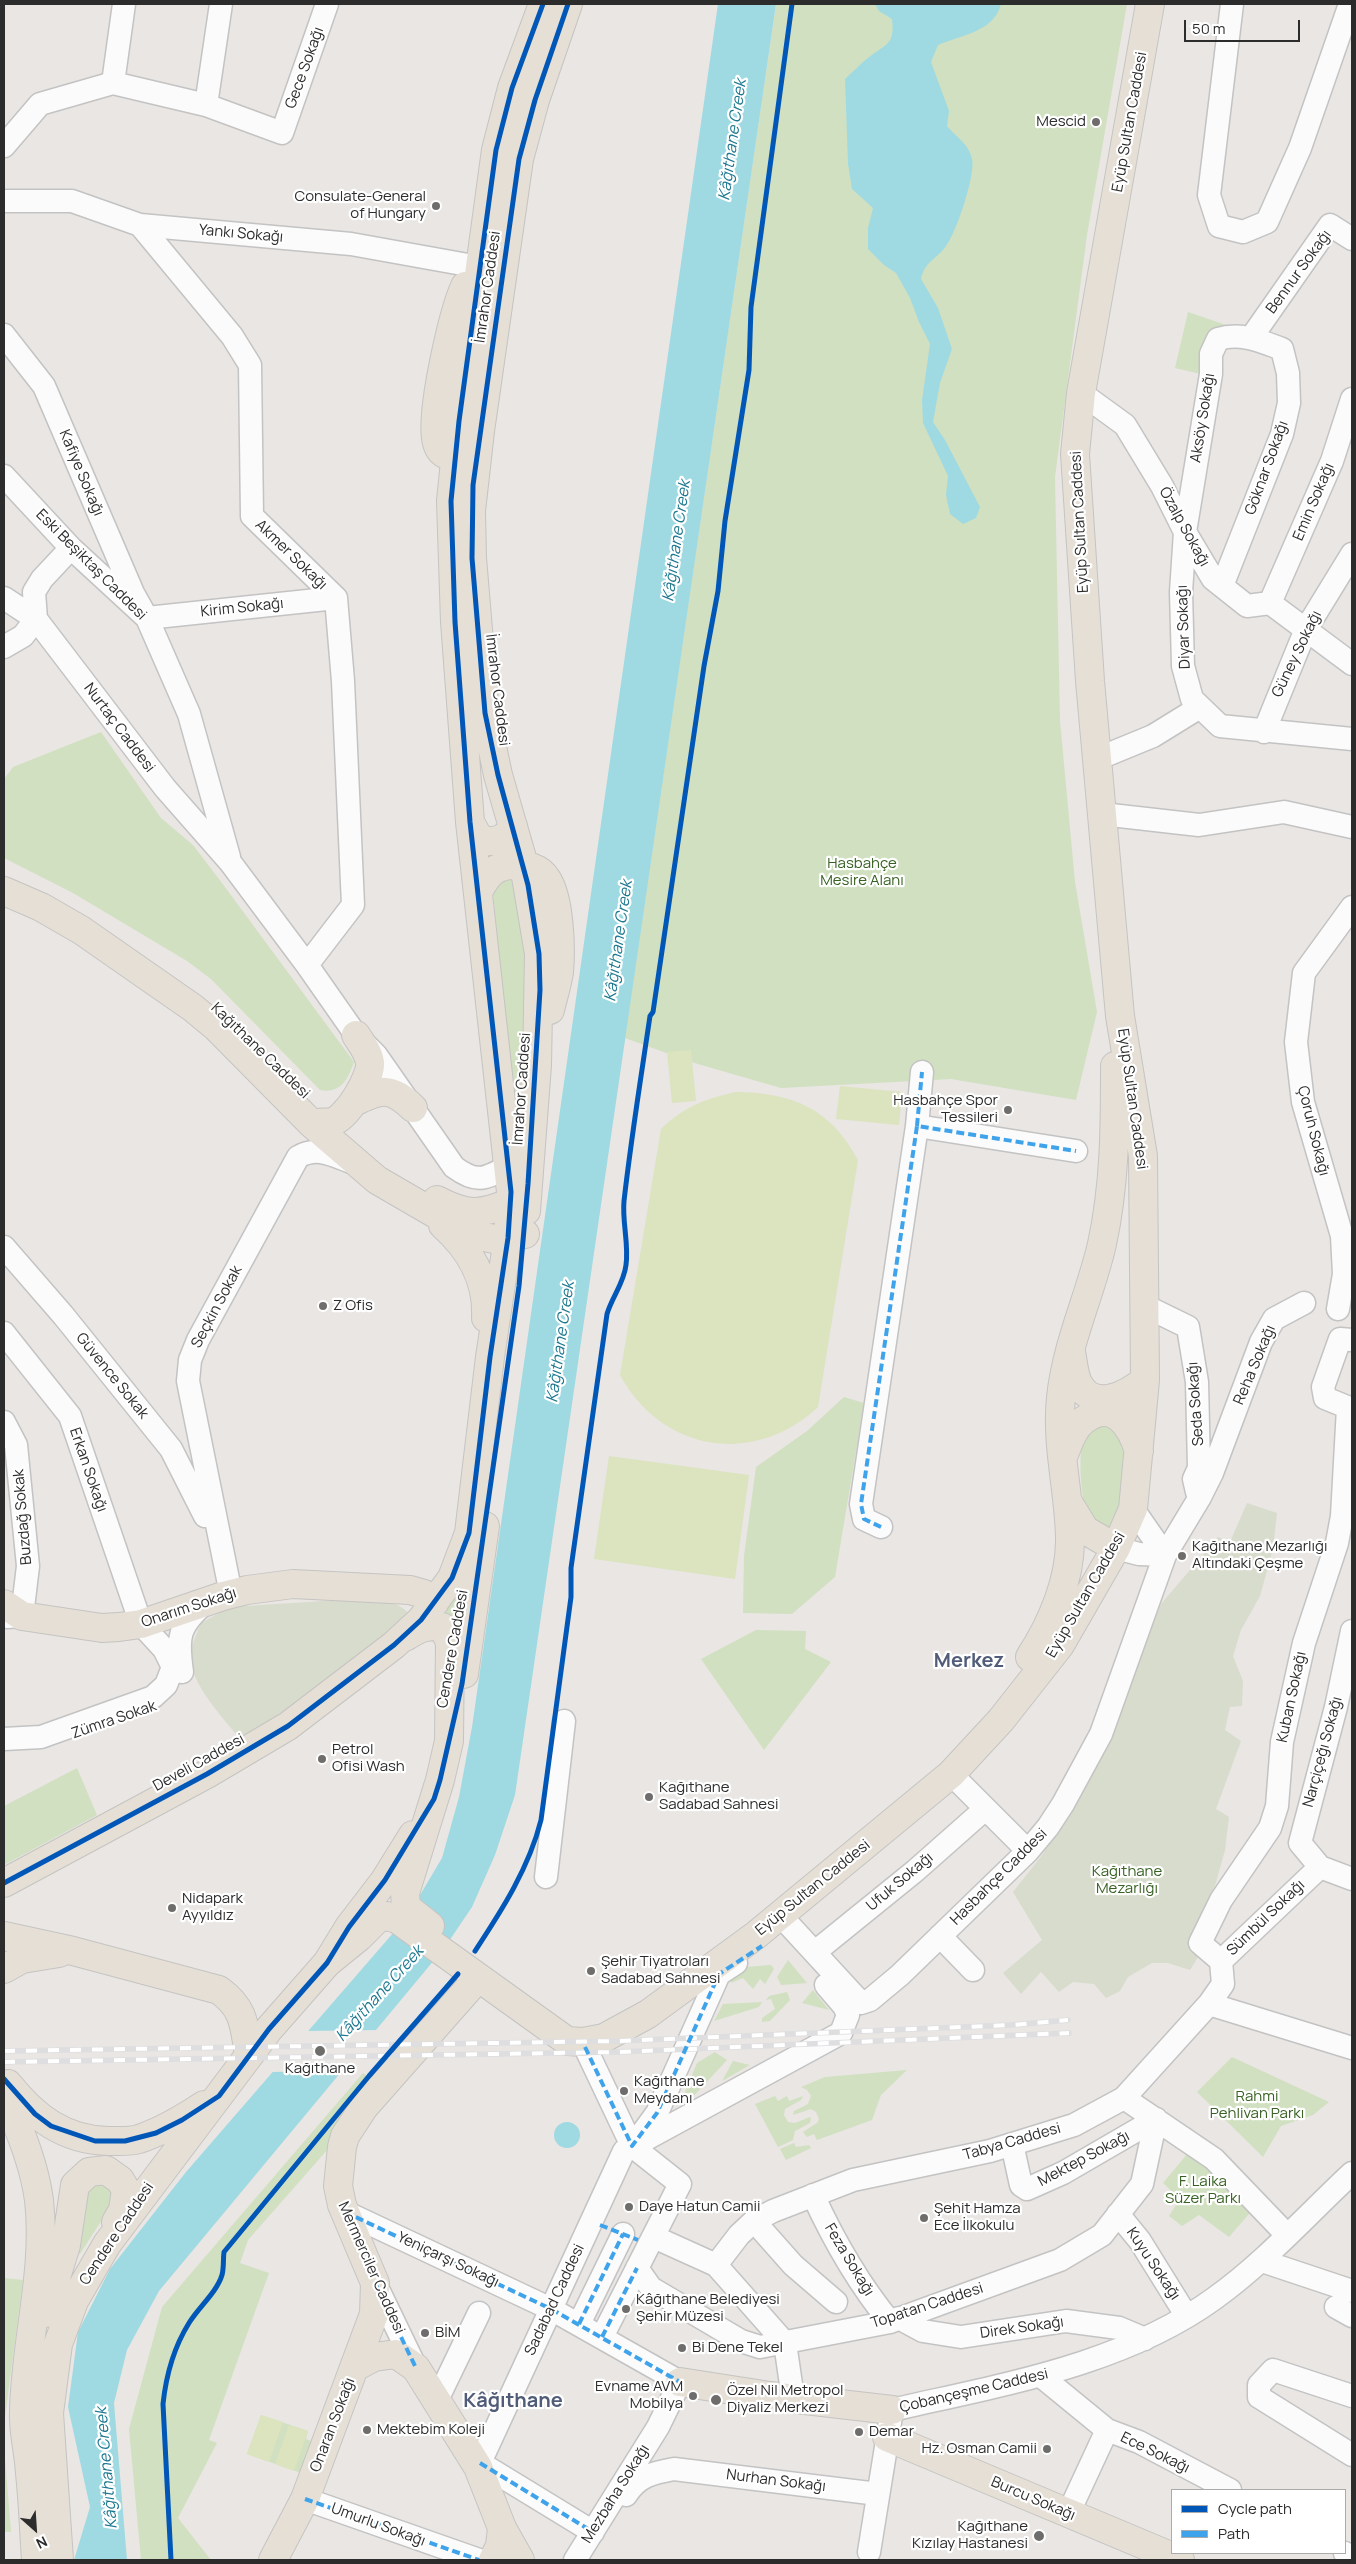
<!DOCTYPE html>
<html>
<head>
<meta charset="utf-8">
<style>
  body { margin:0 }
  #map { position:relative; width:1356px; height:2564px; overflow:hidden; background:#e9e6e3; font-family:Manrope,sans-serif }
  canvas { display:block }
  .frame { position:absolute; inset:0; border:5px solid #2c2c2c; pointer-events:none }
  .legend { position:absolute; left:1171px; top:2489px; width:175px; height:65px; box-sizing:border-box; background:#fff; border:1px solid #ababab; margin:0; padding:6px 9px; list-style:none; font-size:15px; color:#2c2c2c }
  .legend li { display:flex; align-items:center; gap:10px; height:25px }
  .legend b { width:25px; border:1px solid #ababab }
  .north { position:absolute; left:10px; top:2504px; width:50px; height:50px; -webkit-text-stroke:4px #fff; paint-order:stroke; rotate:154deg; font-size:14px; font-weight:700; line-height:20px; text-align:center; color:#2c2c2c }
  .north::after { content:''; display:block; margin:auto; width:18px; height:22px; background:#2c2c2c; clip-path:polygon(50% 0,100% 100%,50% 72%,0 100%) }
  .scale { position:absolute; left:1184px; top:20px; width:116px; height:22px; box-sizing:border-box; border:2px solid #2c2c2c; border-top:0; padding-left:6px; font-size:15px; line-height:18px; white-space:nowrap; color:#2c2c2c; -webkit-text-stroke:4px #fff; paint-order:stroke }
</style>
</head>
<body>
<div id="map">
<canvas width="1356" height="2564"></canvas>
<div class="frame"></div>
<ul class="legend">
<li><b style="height:6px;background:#0057b8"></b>Cycle path</li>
<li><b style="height:6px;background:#3ea3eb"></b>Path</li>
</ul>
<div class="north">N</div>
<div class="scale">50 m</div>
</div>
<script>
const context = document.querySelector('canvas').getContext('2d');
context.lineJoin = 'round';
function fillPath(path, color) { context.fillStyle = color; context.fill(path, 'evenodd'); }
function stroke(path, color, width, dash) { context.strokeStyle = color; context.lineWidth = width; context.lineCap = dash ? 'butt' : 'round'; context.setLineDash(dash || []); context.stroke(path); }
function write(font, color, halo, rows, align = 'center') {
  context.font = font + ' Manrope,sans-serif'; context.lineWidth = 4.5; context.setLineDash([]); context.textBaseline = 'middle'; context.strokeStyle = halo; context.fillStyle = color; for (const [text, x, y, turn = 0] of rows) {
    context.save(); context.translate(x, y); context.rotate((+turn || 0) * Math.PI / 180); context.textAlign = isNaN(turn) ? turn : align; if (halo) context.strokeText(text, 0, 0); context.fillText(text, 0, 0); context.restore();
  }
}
fillPath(new Path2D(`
  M776,4H1127L1087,235L1055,477L1060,721L1075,882L1097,1012L1076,1100L951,1079L781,1088L691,1062L625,1038Z
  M1188,312L1226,325L1223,329L1207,334L1201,374L1175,368Z
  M101,732L161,818L193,845L222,883L354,1062C348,1079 341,1094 320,1090L211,979L187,961L73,893L4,858V779L13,767Z
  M514,879L526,921L530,1027L517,1140L493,892L502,881Z
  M844,1397L864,1403L835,1577L792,1614L743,1613L744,1556L756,1467L807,1431Z
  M1098,1425H1116L1131,1449L1120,1512L1109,1533L1086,1516C1081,1489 1078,1463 1083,1436Z
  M466,1583L458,1620L445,1612Z
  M756,1630L806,1631L805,1649L831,1662L764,1750L701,1659Z
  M77,1768L97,1815L4,1865V1806Z
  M788,1960L807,1983L781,1985L777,1977Z
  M771,1965L774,1969L765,1984L760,1979L753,1989L743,1978L731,1983L734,1968Z
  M813,1990L829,2010L802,2003Z
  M787,1992L790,2000L770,2021L762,2022V2018L775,2009L771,1999L766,2000L769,1996Z
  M762,2002L759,2007L714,2021L723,2004Z
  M715,2052L727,2060L690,2100L682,2099L697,2063Z
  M1232,2057L1329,2102L1313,2115L1281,2126L1263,2157L1197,2092Z
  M733,2061L750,2065L722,2081Z
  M907,2070L881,2095L872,2120L817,2140L814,2134L807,2137L803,2132L817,2123L819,2119L816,2112L811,2109L793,2115L794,2111L808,2104L811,2096L807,2090L801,2087L825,2077Z
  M363,2073L376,2081L328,2149L248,2240L240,2263L269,2273L209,2440L217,2443L178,2518L211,2560H141L129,2429L162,2307Z
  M775,2096L778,2101L787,2096L789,2101L803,2096L801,2100L785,2109L784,2115L788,2122L795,2123L810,2117L811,2119L810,2123L795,2131L793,2140L778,2147L755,2104Z
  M794,2143L796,2147L809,2145L811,2148L786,2160L780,2149Z
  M1193,2147L1255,2207L1229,2237L1199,2215L1182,2226L1169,2216L1180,2199L1163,2183Z
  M104,2181L110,2185L114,2201L80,2254L78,2253L87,2194L95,2185Z
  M4,2278L23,2280L4,2425Z
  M261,2415L308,2431L306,2439L315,2443L304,2474L247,2454Z
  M4,2446L11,2532H4Z`), '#d1e0c0');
fillPath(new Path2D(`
  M1247,1503L1277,1513L1273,1549L1260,1596L1241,1630L1233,1656L1243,1681L1242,1706L1230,1707L1225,1730L1241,1741L1216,1809L1229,1817L1225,1850L1207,1914L1194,1939L1198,1957L1190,1970L1168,1963H1152L1128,1977L1120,1991L1106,1998L1094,1984L1073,1982L1059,1992L1041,1972L1021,1994L1003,1973L1042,1940L1013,1892L1043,1854L1100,1752L1161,1604L1218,1537L1230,1542Z
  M355,1599C375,1600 401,1599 412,1618L243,1742C227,1723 199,1693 192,1668C187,1653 196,1636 201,1623L230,1607Z`), '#d8dccc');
fillPath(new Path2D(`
  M691,1050L696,1101L672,1103L667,1052Z
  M840,1086L902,1092L899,1125L836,1119Z
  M736,1092C793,1093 830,1108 858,1160L818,1407C754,1467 662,1452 620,1375L661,1129C685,1106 705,1099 736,1092Z
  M609,1456L749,1475L735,1579L594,1559Z
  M261,2415L283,2422L269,2462L247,2454Z
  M289,2425L308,2431L294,2471L275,2464Z`), '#dbe4be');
fillPath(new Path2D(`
  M718,4H776L515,1795L495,1855L472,1907L445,1947L159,2291L127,2350L114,2403L127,2560H74L90,2507L68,2407L78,2332L110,2269L186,2172L407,1917L442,1858L459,1797L472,1727Z
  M875,4H1001C994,32 961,35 938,45L931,62L949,111L947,126C956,137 969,144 972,159C976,174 956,234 946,246C936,260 925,261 921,279L938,308L952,349L940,383L933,422L945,440L980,507L976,518L963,524L950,514L946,495L948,476L923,423L922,400L930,344L919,322L910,298L896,273L884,265L868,249V228L873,208L852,189L848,164L845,79C853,72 860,64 868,58C886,43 895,46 892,19L879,11Z
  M554 2135a13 13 0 1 1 26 0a13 13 0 1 1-26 0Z`), '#9fdae2');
fillPath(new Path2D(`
  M379,2030L345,2071L269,2072L304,2031Z`), '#e9e6e3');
const minor = new Path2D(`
  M124,4L113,83L206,105L282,133L327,4
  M1232,4L1209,195L1219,226L1243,232L1267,222L1300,148L1350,4
  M206,105L221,4
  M4,146L40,104L113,83
  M4,201H72L140,225L351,244L479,267
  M140,225L232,336L250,365L252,516L336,598L343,681L353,905L307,965
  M4,335L44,386L133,593L147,618L336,598
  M1251,338L1330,225L1352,239
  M1081,393L1125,425L1162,486L1185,532L1213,579L1247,606L1270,603L1352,664
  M4,476L71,548L147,618L189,714L229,857
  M1222,586L1282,434L1289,403L1288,373L1282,349C1260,341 1241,332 1218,339L1211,354V374L1185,532L1181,592L1183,666L1192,699L1220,726L1352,739
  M4,598L36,619L165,788L230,862L307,965L356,1035L376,1055L454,1167C477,1184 485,1179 509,1166
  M1270,603L1332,461L1352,399
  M4,647L23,636L36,619L34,592L42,579L71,548
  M1264,732L1306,629L1352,554
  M1097,759L1153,736L1200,707
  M1102,814L1199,825L1284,812L1352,827
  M917,1126L922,1072
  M4,1247L63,1315L171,1449L205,1516
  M1145,1306L1188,1327L1197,1382L1199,1468L1194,1479L1197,1492
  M1338,1309L1344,1274L1342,1236L1303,1102L1296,1042L1304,973L1352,907
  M4,1333L70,1416L141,1624L164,1649L173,1667L166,1685L153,1697L41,1737L4,1739
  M1352,1340L1340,1339L1323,1387L1325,1398L1352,1409
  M4,1422L16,1445L28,1566L22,1616L7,1617
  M1133,1509L1165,1555
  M881,1527L864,1519L861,1504L917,1126L1076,1151
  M1116,1548L1139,1554L1165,1555
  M231,1594L188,1381L190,1360L198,1340L298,1157C317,1146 332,1155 351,1162
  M182,1672C177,1637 178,1626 206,1602
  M951,1774L1028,1851
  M1320,1867L1300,1843L1336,1707L1352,1631
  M546,1877L564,1721
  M780,1915L861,2003L870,2000L900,1975L1028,1851L1048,1827L1063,1804L1101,1734L1165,1555L1200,1497L1212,1473L1261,1342L1274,1319L1304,1303
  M940,1936L973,1970
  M815,1952L915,1871L984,1810
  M1221,1961L1200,1943L1221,1900L1270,1828L1277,1806L1282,1742L1304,1643L1337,1543L1342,1516L1348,1408
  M1209,2004L1223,1984L1221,1961L1320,1867L1352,1879
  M585,2047L632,2146L680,2184L602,2337
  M1124,2098L1214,2159L1287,2235
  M638,2139L657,2113L719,1974L736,1963
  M1012,2144L1021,2185L1027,2189L1063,2173L1156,2119
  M813,2195C834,2241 858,2283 890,2322
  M345,2212L551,2309L680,2382L658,2427L575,2560
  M1118,2214L1140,2241L1186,2315
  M754,2221L793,2265L836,2302
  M654,2237L716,2265L739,2235L754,2221L773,2211L853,2180L990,2151L1074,2125L1124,2098L1209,2004L1352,2048
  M1262,2261L1352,2291
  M716,2265L785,2343L793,2398
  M637,2268L651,2288L741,2341L760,2347L890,2322L1060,2260L1102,2235L1142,2184L1156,2119
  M375,2283L416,2368
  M1336,2307L1352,2316
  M899,2318L923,2331L961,2337L1066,2321L1119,2328L1145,2339
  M579,2324L623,2234
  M1041,2376L1107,2430L1068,2514
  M1352,2396L1273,2370L1259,2385V2397L1352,2455
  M437,2400L479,2313
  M1107,2430L1139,2442L1230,2490
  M480,2463L593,2532
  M478,2467L624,2151L841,2033L848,2015L844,2006L826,1985
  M626,2495C638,2476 652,2473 674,2469L878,2494
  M305,2499L479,2560
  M869,2552L892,2410C1000,2385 1123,2365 1215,2298C1265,2262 1307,2215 1352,2173
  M1345,2553L1352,2557`);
const major = new Path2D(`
  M465,286C453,313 429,416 437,443C441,458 457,459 469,456
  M470,822L477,835L484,841C497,842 507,839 513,826
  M4,891L41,907L81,930L193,1008L216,1027L312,1124L377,1180L470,1234L494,1239L525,1234
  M478,892C487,875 495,864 516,865C527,865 540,868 546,878C560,897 561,949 559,972C557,985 553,997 550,1010
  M354,1102C381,1089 390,1086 413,1108
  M312,1124C319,1122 325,1123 332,1122C347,1118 371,1078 370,1063C369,1053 361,1043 356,1035
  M437,1200C467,1216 481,1215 511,1202
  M526,1211L537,1065L539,954L524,865L498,775L485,713L472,558L471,511L480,431L519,159L535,100L568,4
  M443,1225C470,1249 488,1281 486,1318
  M1071,1352C1073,1362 1074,1375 1078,1383C1094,1413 1127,1395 1145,1380
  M1063,1457C1068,1445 1072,1428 1084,1420C1114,1398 1131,1426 1139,1451
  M1068,1502L1085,1530L1116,1548
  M4,1604L22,1616L102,1628L119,1627L141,1624L223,1596L247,1590L293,1584L410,1590L424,1594L435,1602
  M405,1637C418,1629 426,1624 442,1627L450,1641L449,1741L440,1780L405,1893L406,1907L430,1926
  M1030,1657C1052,1623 1071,1579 1070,1537C1069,1490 1056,1445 1061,1397C1067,1342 1090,1296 1102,1244C1115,1184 1115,1127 1115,1066
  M464,1674L485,1526
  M4,1883L207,1774L288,1726L394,1645L421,1620L452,1578L469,1533L490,1357L508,1238L511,1192L470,822L455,622L451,501L459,421L496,150L512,88L543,4
  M4,1936L73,1951L219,1990C245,2009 244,2025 249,2055
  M327,1963L359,1937L378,1918L387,1916L397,1919L567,2041L583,2042L604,2038L648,2014L756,1935L951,1774L1001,1720L1060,1645L1116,1548L1133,1509L1145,1380L1143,1156L1120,1016L1090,681L1075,454L1081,393L1150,4
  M4,1969L22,1959L59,1953
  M8,2084C34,2117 64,2140 108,2141C118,2141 129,2142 139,2139C163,2131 183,2119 204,2105
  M4,2092C18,2127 34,2162 39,2200C47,2271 25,2342 24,2412C23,2432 29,2453 30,2473C33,2502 34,2531 36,2560
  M45,2313L66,2245L75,2185L89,2172L106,2170L120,2180L126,2190L123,2210L116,2222
  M355,2367L374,2357L396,2354L416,2368L478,2467L502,2528L520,2560
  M680,2382L770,2396L892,2410
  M887,2437L1180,2560
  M59,2560L49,2413L58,2344L74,2301L107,2244L269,2029L327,1963L349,1927L385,1880L413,1835
  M273,2560L305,2499L374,2314L375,2283L342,2205L338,2186L342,2147L345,2136L364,2107L478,1978
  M493,2560L500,2546L502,2528`);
stroke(minor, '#c4c3c3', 25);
stroke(major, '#c5c4c2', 30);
stroke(minor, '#fcfbfb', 22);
stroke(major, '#e5dfd6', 28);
const rail = new Path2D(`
  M4,2051L618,2041L1012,2025L1068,2020
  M4,2062L618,2052L1069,2033`);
stroke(rail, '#dedee0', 5.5);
stroke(rail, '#fff', 4, [11]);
stroke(new Path2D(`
  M917,1126L922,1072
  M881,1527L864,1519L861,1504L917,1126L1076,1151
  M585,2047L632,2146L657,2113L719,1974L762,1946
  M345,2212L551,2309L680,2382
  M600,2225L638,2240
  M375,2283L416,2368
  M579,2324L623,2234
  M602,2337L637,2268
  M480,2463L593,2532
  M305,2499L479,2560`), '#3ea3eb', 4, [8, 4]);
stroke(new Path2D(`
  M4,1883L207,1774L288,1726L394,1645L421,1620L452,1578L469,1533L490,1357L508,1238L511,1192L470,822L455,622L451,501L459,421L496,150L512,88L543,4
  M475,1951C502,1910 529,1868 541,1820L571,1597V1568L607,1314C612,1297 624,1283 626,1265C629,1244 622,1222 624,1201C631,1139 641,1077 650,1016L653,1012L704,666L718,591L725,521L749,370L751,307L792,4
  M4,2079L35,2114L51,2126L95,2141H125L156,2133L182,2120L219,2096L269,2029L327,1963L349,1927L385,1880L434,1799L440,1780L462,1684L519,1286L528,1184L540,990L539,954L528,885L498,775L485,713L472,558L473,485L519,159L535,100L568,4
  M171,2560L163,2404C166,2376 174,2347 189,2323C198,2308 217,2292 222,2275C224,2268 223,2259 224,2252L369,2076L458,1974`), '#0057b8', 5);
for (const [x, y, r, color] of [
  [1096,122,5,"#6e6d6c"],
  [436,206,5,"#6e6d6c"],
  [1008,1110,5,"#6e6d6c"],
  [323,1306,5,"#6e6d6c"],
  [1182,1556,5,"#6e6d6c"],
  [322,1759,5,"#6e6d6c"],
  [649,1797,5,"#6e6d6c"],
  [172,1908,5,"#6e6d6c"],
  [591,1971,5,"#6e6d6c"],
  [320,2051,6,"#6e6d6c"],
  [624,2091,5,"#6e6d6c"],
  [629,2207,5,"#6e6d6c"],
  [924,2218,5,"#6e6d6c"],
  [626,2309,5,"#6e6d6c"],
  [425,2333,5,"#6e6d6c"],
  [682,2348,5,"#6e6d6c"],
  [693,2396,5,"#6e6d6c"],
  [716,2400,6,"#6e6d6c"],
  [367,2430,5,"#6e6d6c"],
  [859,2432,5,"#6e6d6c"],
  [1047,2449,5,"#6e6d6c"],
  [1039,2536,6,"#6e6d6c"]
]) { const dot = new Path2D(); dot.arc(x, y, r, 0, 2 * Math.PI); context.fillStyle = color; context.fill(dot); stroke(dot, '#fff', 2); }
write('15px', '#2c2c2c', '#fff', [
  ["Gece Sokağı",305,68,-70],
  ["Eyüp Sultan Caddesi",1130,122,-80],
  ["Yankı Sokağı",241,234,5],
  ["Bennur Sokağı",1299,272,-54],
  ["İmrahor Caddesi",488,287,-82],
  ["Aksöy Sokağı",1203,418,-81],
  ["Göknar Sokağı",1267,468,-70],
  ["Kafiye Sokağı",81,473,67],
  ["Emin Sokağı",1314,502,-67],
  ["Eyüp Sultan Caddesi",1080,522,-93],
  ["Özalp Sokağı",1184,527,61],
  ["Akmer Sokağı",291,555,44],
  ["Eski Beşiktaş Caddesi",91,565,45],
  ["Kirim Sokağı",242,608,-6],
  ["Diyar Sokağı",1184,627,-92],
  ["Güney Sokağı",1297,654,-64],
  ["İmrahor Caddesi",497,690,83],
  ["Nurtaç Caddesi",119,728,53],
  ["Kağıthane Caddesi",260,1051,44],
  ["İmrahor Caddesi",522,1089,-86],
  ["Eyüp Sultan Caddesi",1132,1099,82],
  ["Çoruh Sokağı",1313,1131,76],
  ["Seçkin Sokak",217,1307,-62],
  ["Reha Sokağı",1255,1365,-67],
  ["Güvence Sokak",112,1376,51],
  ["Seda Sokağı",1196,1404,-94],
  ["Erkan Sokağı",88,1470,71],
  ["Buzdağ Sokak",23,1517,-95],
  ["Eyüp Sultan Caddesi",1086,1595,-60],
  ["Onarım Sokağı",189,1608,-18],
  ["Cendere Caddesi",453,1649,-80],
  ["Kuban Sokağı",1292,1697,-78],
  ["Zümra Sokak",114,1720,-19],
  ["Narçiçeğı Sokağı",1323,1752,-75],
  ["Develi Caddesi",199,1763,-29],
  ["Hasbahçe Caddesi",999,1877,-45],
  ["Ufuk Sokağı",900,1882,-40],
  ["Eyüp Sultan Caddesi",813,1888,-39],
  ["Sümbül Sokağı",1266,1918,-44],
  ["Tabya Caddesi",1012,2142,-16],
  ["Mektep Sokağı",1084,2159,-28],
  ["Cendere Caddesi",117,2234,-56],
  ["Yeniçarşı Sokağı",448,2260,25],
  ["Feza Sokağı",849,2260,59],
  ["Kuyu Sokağı",1153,2264,56],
  ["Mermerciler Caddesi",371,2268,66],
  ["Sadabad Caddesi",555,2300,-65],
  ["Topatan Caddesi",927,2306,-18],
  ["Direk Sokağı",1022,2328,-8],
  ["Çobançeşme Caddesi",974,2391,-13],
  ["Onaran Sokağı",333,2425,-69],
  ["Ece Sokağı",1155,2453,26],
  ["Nurhan Sokağı",776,2481,7],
  ["Mezbaha Sokağı",616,2494,-58],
  ["Burcu Sokağı",1033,2499,23],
  ["Umurlu Sokağı",378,2525,20]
]);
write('15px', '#2c2c2c', '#fff', [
  ["Mescid",1086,122,"right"],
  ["Consulate-General",426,197,"right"],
  ["of Hungary",426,214,"right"],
  ["Hasbahçe Spor",998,1101,"right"],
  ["Tessileri",998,1118,"right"],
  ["Z Ofis",333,1306],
  ["Kağıthane Mezarlığı",1192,1547],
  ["Altındaki Çeşme",1192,1564],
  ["Petrol",332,1750],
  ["Ofisi Wash",332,1767],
  ["Kağıthane",659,1788],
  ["Sadabad Sahnesi",659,1805],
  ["Nidapark",182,1899],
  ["Ayyıldız",182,1916],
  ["Şehir Tiyatroları",601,1962],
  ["Sadabad Sahnesi",601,1979],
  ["Kağıthane",320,2069,"center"],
  ["Kağıthane",634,2082],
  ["Meydanı",634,2099],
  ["Daye Hatun Camii",639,2207],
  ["Şehit Hamza",934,2209],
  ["Ece İlkokulu",934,2226],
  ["Kâğıthane Belediyesi",636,2300],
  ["Şehir Müzesi",636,2317],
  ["BİM",435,2333],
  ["Bi Dene Tekel",692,2348],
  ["Evname AVM",683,2387,"right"],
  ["Mobilya",683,2404,"right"],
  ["Özel Nil Metropol",727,2391],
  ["Diyaliz Merkezi",727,2408],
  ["Mektebim Koleji",377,2430],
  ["Demar",869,2432],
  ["Hz. Osman Camii",1037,2449,"right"],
  ["Kağıthane",1028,2527,"right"],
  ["Kızılay Hastanesi",1028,2544,"right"]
], 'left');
write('15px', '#386223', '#fff', [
  ["Hasbahçe",862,864],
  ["Mesire Alanı",862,881],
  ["Kağıthane",1127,1872],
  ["Mezarlığı",1127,1889],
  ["Rahmi",1257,2097],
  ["Pehlivan Parkı",1257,2114],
  ["F. Laika",1203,2182],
  ["Süzer Parkı",1203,2199]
]);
write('italic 16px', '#1c7890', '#fff', [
  ["Kâğıthane Creek",733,140,-82],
  ["Kâğıthane Creek",677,541,-82],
  ["Kâğıthane Creek",619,941,-82],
  ["Kâğıthane Creek",561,1342,-82],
  ["Kâğıthane Creek",380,1994,-48],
  ["Kâğıthane Creek",107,2468,-95]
]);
write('bold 20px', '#515d78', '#fff', [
  ["Merkez",969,1661],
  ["Kâğıthane",513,2401]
]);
</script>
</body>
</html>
